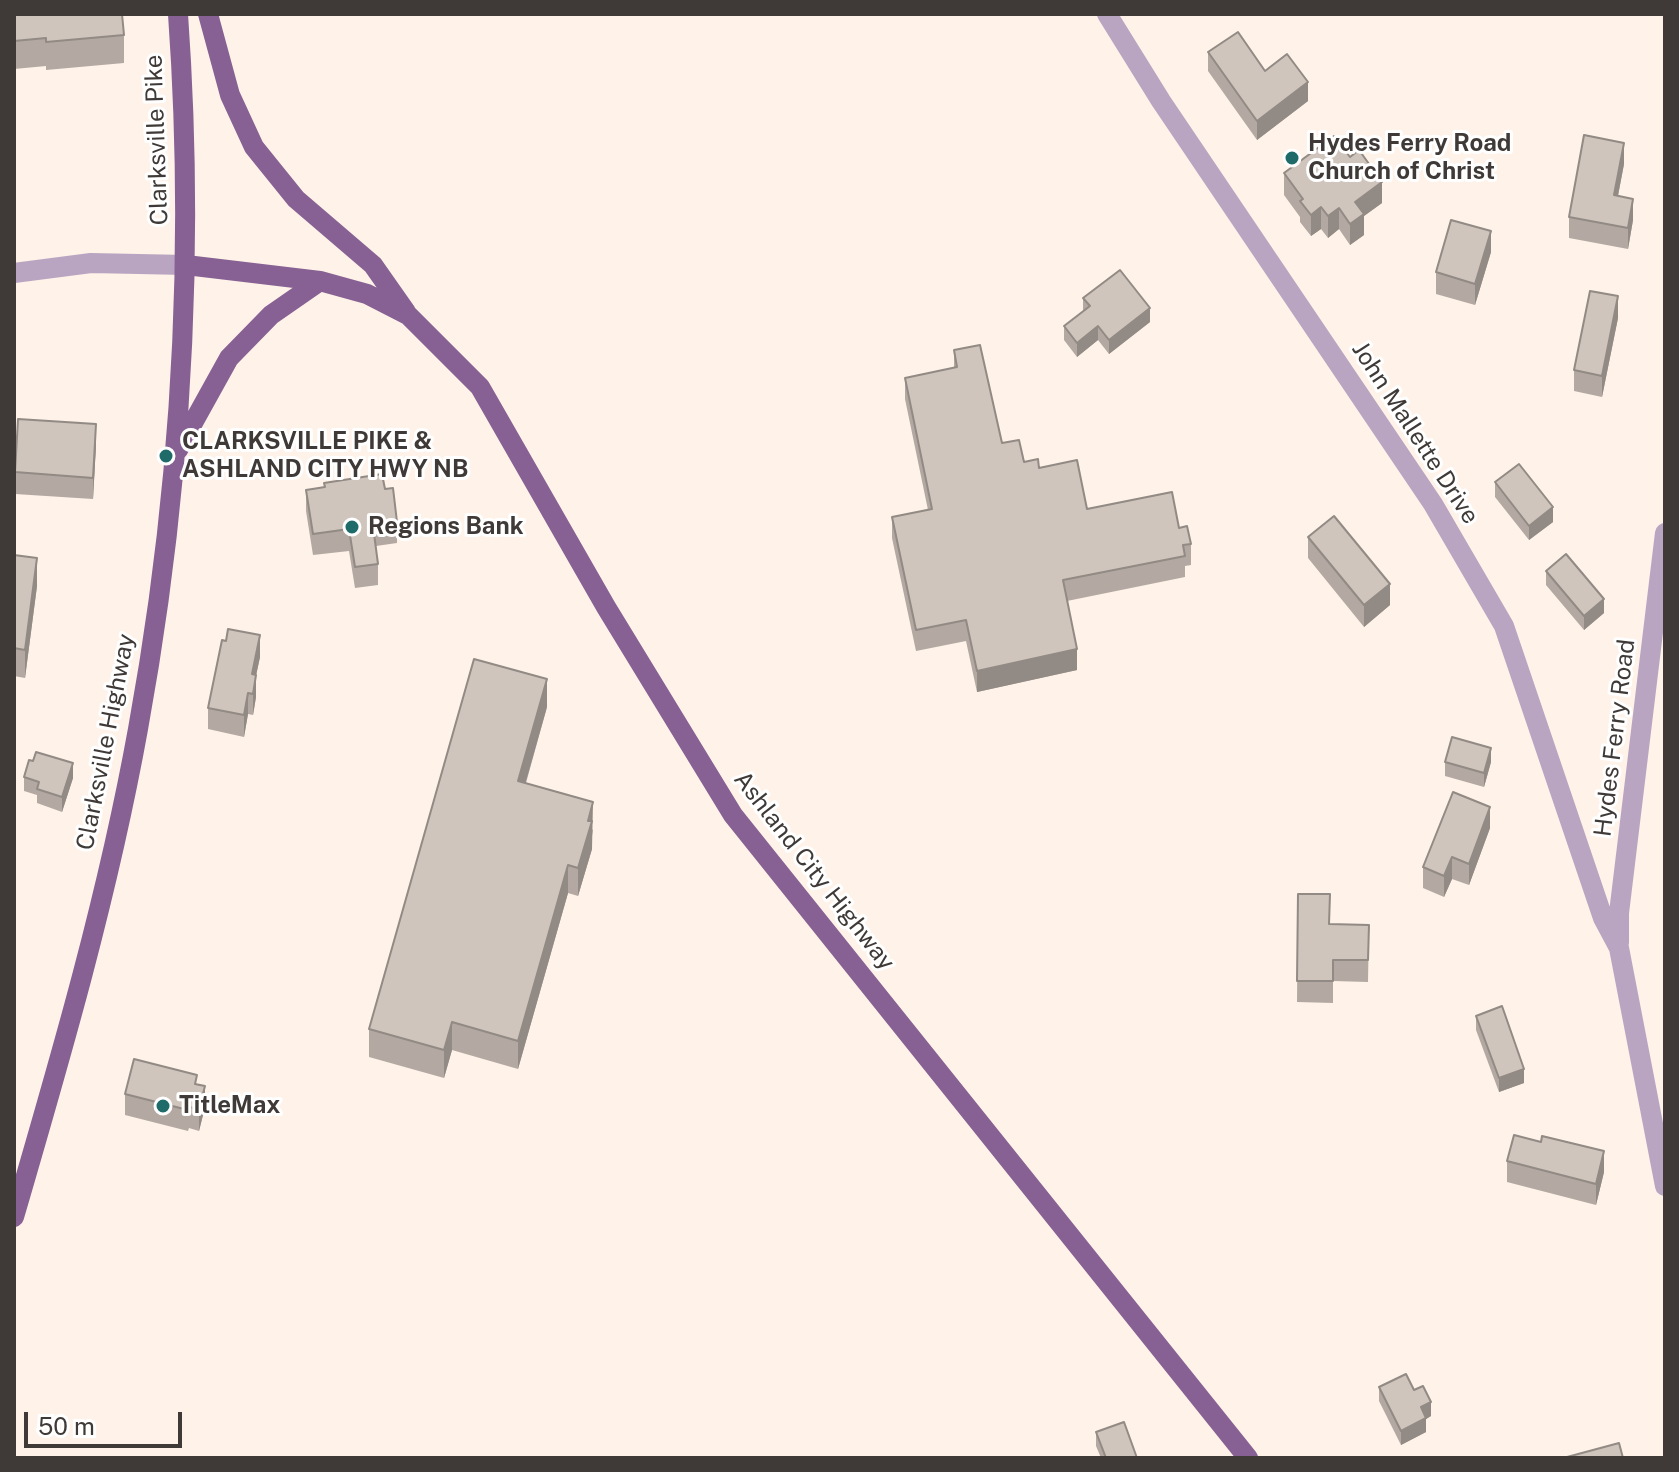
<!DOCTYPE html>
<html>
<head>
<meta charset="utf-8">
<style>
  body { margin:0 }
  #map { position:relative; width:1679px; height:1472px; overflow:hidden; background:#fef2e9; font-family:"Public Sans",sans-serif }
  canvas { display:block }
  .frame { position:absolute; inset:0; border:16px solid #3f3a37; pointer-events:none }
  .scale { position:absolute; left:24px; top:1412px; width:158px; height:36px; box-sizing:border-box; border:4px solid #3f3a37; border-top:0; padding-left:10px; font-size:24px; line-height:28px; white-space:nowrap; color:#3f3a37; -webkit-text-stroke:6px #fff; paint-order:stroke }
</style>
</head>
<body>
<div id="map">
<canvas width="1679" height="1472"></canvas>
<div class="frame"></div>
<div class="scale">50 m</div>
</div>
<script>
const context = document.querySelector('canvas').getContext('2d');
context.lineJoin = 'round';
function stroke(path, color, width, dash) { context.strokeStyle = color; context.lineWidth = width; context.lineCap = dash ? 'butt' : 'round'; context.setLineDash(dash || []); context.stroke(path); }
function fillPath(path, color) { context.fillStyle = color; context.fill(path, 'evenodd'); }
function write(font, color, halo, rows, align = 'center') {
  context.font = font + ' "Public Sans",sans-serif'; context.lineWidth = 6; context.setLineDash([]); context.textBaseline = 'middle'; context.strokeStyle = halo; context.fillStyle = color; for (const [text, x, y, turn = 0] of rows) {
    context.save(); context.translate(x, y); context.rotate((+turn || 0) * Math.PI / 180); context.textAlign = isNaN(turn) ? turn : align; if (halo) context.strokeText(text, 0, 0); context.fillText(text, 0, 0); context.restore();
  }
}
stroke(new Path2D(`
  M1107,14L1161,101L1433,504L1504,626L1603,918L1619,948L1665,1186
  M14,273L91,263L186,265
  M1619,943V913L1665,533`), '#b9a5c1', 20);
stroke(new Path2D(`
  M208,14L230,95L254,147L296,199L373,265L406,312
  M186,265L320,281L367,294L408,315L480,387L606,607L733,815L1248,1458
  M178,450L229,358L271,315L320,281
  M14,1217C61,1056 108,895 138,729C181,494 195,252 178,14`), '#876193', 20);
fillPath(new Path2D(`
  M14,14L124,35V63L46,70V66L14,69Z
  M1208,52L1265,71L1308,101L1257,140L1208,71Z
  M1624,164L1618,196L1633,220L1628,249L1569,238V217Z
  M1284,173L1382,203L1364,216V235L1350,245L1339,229L1328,238L1321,229L1311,236L1300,222V217L1284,195Z
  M1491,252L1475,305L1436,294V272Z
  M1083,298L1150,322L1109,354L1098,340L1077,357L1064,340V326L1083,311Z
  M1618,318L1602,397L1574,391V370Z
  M954,350L1002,443L1024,462L1039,468L1087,509L1179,528L1191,544V565L1185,566V577L1067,601L1077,670L977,692L966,641L916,651L892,538V517L928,510L905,399V378L954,368Z
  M96,445L93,499L15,494V472Z
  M1495,482L1553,522L1529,540L1495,497Z
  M324,483L385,489L397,522V543L376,546L378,564V585L355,588L349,551L313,555L306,511V490L324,488Z
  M1308,537L1390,605L1364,627L1308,558Z
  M14,555L37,586L25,678L14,676Z
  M1546,571L1604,613L1584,630L1546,585Z
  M226,641L260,657L256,675V697L253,715L248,714L244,737L208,729V708Z
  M547,707L526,783L593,830L592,836V849L578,896L568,893L518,1069L452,1050L444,1078L369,1057V1029Z
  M1445,762H1491L1484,787L1445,776Z
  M24,777L73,778L62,812L37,803V795L24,791Z
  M1490,828L1469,885L1452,879L1444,897L1423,888V867Z
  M1298,894L1330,924L1369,925L1368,982L1333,981V1003L1297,1002Z
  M1476,1016L1524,1083L1499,1092L1476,1030Z
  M197,1084L205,1107L199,1131L189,1128L188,1131L125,1115V1094Z
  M1507,1161L1604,1172L1596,1205L1507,1182Z
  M1379,1387L1414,1390L1431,1416L1426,1419V1432L1401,1445L1379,1401Z
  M1096,1432L1137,1458H1101L1096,1446Z`), '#b3a9a2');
fillPath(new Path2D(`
  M1308,82V101L1257,140V121Z
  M1624,143V164L1614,216V195Z
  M1382,182V203L1364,216V235L1350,245V224L1355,202Z
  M1633,199V220L1628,249V228Z
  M1321,207V229L1311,236V215Z
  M1339,208V229L1328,238V216Z
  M1491,231V252L1475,305V284Z
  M1618,296V318L1602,397V376Z
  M1150,308V322L1109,354V340Z
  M1098,326V340L1077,357V343Z
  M96,424V445L93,499V478Z
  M1553,507V522L1529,540V526Z
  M37,558V586L25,678V650Z
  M1390,584V605L1364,627V605Z
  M1604,599V613L1584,630V616Z
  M260,635V657L252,695V674Z
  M1077,649V670L977,692V671Z
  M256,675V697L253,715V694Z
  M547,679V707L518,809V781Z
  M248,693V714L244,737V715Z
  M1491,748V762L1484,787V773Z
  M73,763V778L62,812V797Z
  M593,802L592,849L578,896V868Z
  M1490,807V828L1469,885V864Z
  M1452,857V879L1444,897V876Z
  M568,865V893L518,1069V1041Z
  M452,1022V1050L444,1078V1050Z
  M1524,1069V1083L1499,1092V1078Z
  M205,1086V1107L199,1131V1109Z
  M1604,1151V1172L1596,1205V1184Z
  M1431,1402V1416L1426,1419V1432L1401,1445V1431L1421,1407Z`), '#928a84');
const building = new Path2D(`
  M14,14H122L124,35L46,42V38L14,41Z
  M1238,32L1265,71L1287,54L1308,82L1257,121L1208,52Z
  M1584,135L1624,143L1614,195L1633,199L1628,228L1569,217Z
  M1334,136L1350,157L1359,150L1382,182L1355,202L1364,214L1350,224L1339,208L1328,216L1321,207L1311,215L1300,201L1303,199L1284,173Z
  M1451,220L1491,231L1475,284L1436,272Z
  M1120,270L1150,308L1109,340L1098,326L1077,343L1064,326L1090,306L1083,298Z
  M1590,291L1618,296L1602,376L1574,370Z
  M980,345L1002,443L1019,440L1024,462L1038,459L1039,468L1077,460L1087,509L1172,492L1179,528L1187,526L1191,544L1183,545L1185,556L1063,580L1077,649L977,671L966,620L916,630L892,517L932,509L905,378L957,367L954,350Z
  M18,419L96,424L93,478L15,472Z
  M1519,464L1553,507L1529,526L1495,482Z
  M382,474L385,489L393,488L397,522L373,526L378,564L355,567L349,529L313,534L306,490L325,487L324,483Z
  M1334,516L1390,584L1364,605L1308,537Z
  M1566,554L1604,599L1584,616L1546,571Z
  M14,555L37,558L25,650L14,648Z
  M228,629L260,635L252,674L256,675L253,694L248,693L244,715L208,708L222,640L226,641Z
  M474,659L547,679L518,781L593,802L588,821H592L578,868L568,865L518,1041L452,1022L444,1050L369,1029Z
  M1452,737L1491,748L1484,773L1445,762Z
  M36,752L73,763L62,797L37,789L39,782L24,777L29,760L33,761Z
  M1453,792L1490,807L1469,864L1452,857L1444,876L1423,867Z
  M1298,894H1330L1329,924L1369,925L1368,960H1333V981H1297Z
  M1502,1006L1524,1069L1499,1078L1476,1016Z
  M134,1059L197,1075L195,1084L205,1086L199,1109L189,1107L188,1110L125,1094Z
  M1514,1135L1541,1142L1542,1136L1604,1151L1596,1184L1507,1161Z
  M1406,1374L1414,1390L1423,1386L1431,1402L1421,1407L1426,1418L1401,1431L1379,1387Z
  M1124,1422L1137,1458H1106L1096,1432Z
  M1619,1443L1623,1458H1568L1567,1457Z`);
fillPath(building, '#d0c5bc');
stroke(building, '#928a84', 2);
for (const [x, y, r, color] of [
  [1292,158,8,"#1e6b69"],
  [166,456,8,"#1e6b69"],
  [352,527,8,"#1e6b69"],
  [163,1106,8,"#1e6b69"]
]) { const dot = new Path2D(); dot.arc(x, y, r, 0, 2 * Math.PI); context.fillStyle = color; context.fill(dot); stroke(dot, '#fff', 3); }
write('24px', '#3f3a37', '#fff', [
  ["Clarksville Pike",157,140,-92],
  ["John Mallette Drive",1415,433,57],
  ["Hydes Ferry Road",1615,738,-83],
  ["Clarksville Highway",106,742,-79],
  ["Ashland City Highway",814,871,52]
]);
write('bold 24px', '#3f3a37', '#fff', [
  ["Hydes Ferry Road",1308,144],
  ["Church of Christ",1308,172],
  ["CLARKSVILLE PIKE &",182,442],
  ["ASHLAND CITY HWY NB",182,470],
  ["Regions Bank",368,527],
  ["TitleMax",179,1106]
], 'left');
</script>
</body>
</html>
